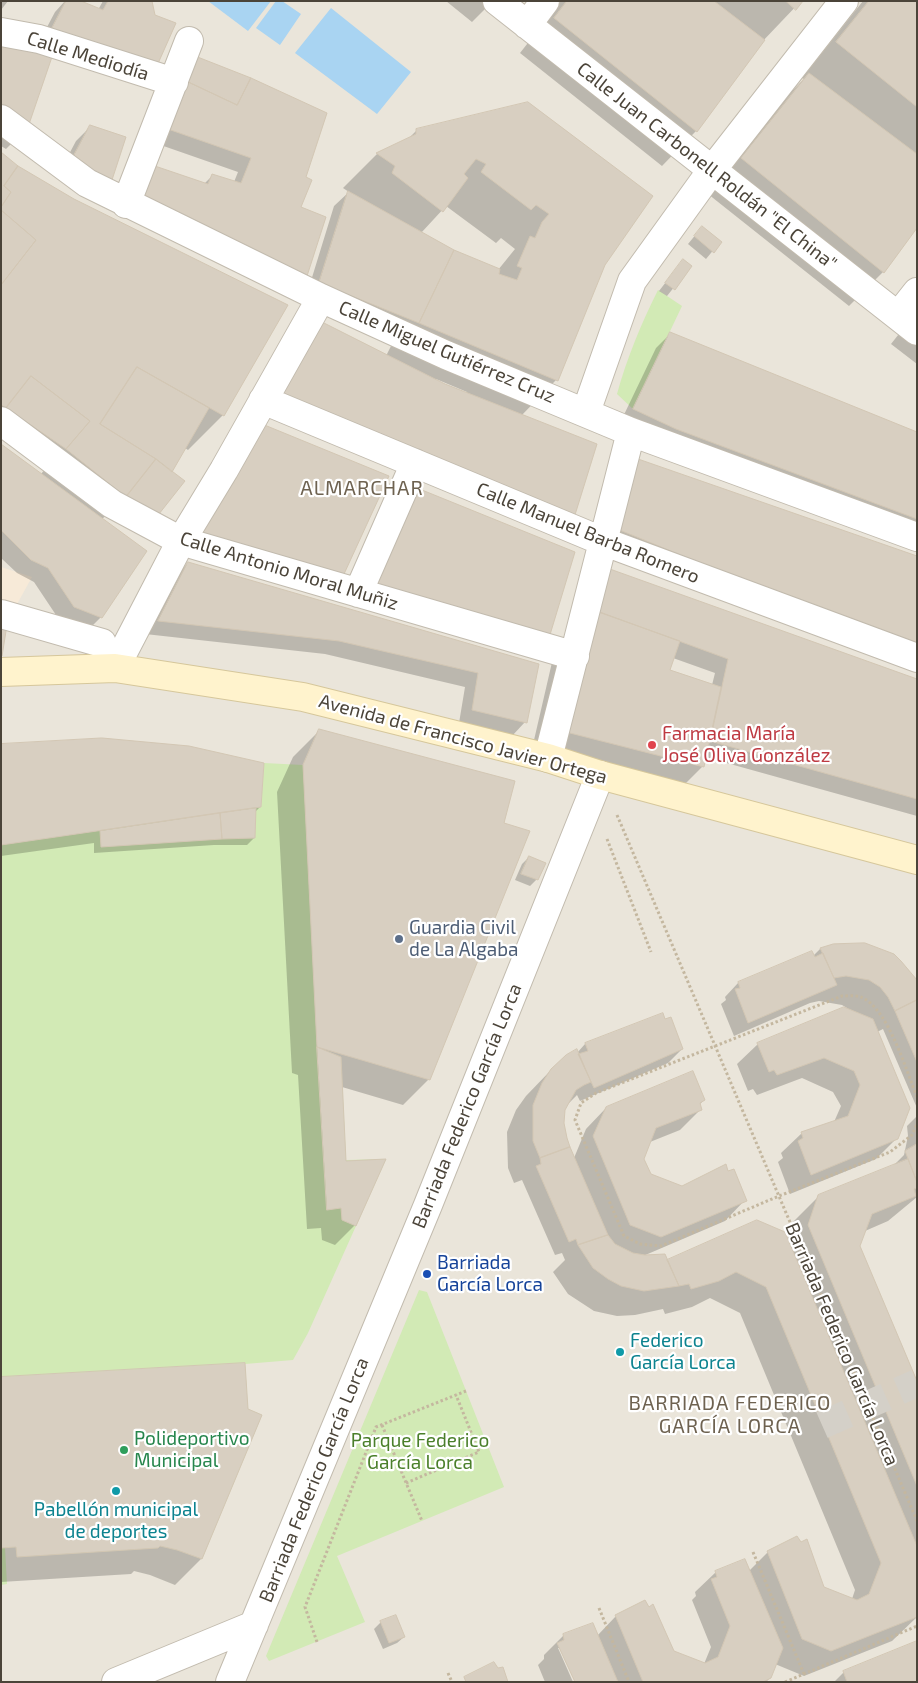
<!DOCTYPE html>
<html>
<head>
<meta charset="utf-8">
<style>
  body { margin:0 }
  #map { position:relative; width:918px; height:1683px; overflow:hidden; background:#f6f3ec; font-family:"Exo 2",sans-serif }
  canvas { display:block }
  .frame { position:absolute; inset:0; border:2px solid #4b4439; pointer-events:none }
</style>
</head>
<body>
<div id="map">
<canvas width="918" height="1683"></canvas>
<div class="frame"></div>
</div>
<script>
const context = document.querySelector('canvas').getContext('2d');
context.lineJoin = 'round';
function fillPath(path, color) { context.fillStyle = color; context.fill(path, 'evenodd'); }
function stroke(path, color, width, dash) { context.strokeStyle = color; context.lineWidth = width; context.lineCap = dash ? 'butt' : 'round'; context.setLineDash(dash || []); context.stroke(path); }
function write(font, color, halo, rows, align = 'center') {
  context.font = font + ' "Exo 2",sans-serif'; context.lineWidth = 4.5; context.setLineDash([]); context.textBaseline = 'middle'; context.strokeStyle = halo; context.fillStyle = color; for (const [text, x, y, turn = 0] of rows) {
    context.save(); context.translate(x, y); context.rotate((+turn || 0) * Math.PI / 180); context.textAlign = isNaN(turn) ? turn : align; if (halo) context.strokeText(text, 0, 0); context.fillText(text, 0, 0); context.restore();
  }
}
fillPath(new Path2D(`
  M1,1H917V1682H1Z`), '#eae5da');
fillPath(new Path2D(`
  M1,567L32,577L16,606L1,602Z`), '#f7ead8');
fillPath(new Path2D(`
  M658,290L682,306L633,409L617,394C627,358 641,324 658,290Z
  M264,763L303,765L317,1047L341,1057L346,1160L386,1159L308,1333L293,1360L245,1364L248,1409L262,1415L202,1559L177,1550L160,1546L158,1548L17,1557L16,1547L5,1548L7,1584L1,1585V845L261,807Z
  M419,1290L427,1292L504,1487L337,1556L365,1622L269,1661L266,1656Z`), '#d2eab5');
fillPath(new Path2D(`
  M208,1H271L248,31Z
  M276,1H282L301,14L280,45L256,28Z
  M331,8L411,72L377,114L295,53Z`), '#a9d4f2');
fillPath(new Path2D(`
  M1,1H8L1,10Z
  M65,1H77L98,10L103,1H151L154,16L51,55L26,129L6,149L1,146V40L36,48L55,12Z
  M446,1H493L472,22Z
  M561,1H801L760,44L696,131L662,166L520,53Z
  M863,1H917V226L883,272L849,306L708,194L774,109L804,79L802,78Z
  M181,71L304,178L300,208L204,184L212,176L234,182L238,172L152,142Z
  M527,103L604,265L556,380L521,416L572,518L386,356L397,334L306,297L334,206L349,192L343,188L377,154L408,139L416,131ZM446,206L496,243L501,238L515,249L498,270L451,255L421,233ZM436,379L467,392V394L436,381Z
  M90,127L124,138L58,175L76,141Z
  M1,154L223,415L188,450L184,447L102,519L101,617L87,631L60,621L34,582L17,573L1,558V445L41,474L51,462L1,428Z
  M702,227L720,242L706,259L688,244Z
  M683,260L691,266L667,296L659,291Z
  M917,311V364L891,344Z
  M670,334L917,433V538L620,423L656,348Z
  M624,474L917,665L604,542Z
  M188,563L537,665L525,722L512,736L459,723L465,687L325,654L145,634L174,577Z
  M594,584L917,680V816L705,757L703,766L668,801L528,766L556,645L586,615ZM673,658L715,673L712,685L669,671Z
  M319,731L502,824L429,1079L403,1105L342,1087L345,1162L355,1225L335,1245L322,1240L321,1228L307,1229L298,1075L292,1073L277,792L293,757Z
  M1,746L260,807L255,812L254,838L247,845H214L94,853V843L1,856Z
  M529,857L537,879L530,886L515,880L522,864Z
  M834,945L917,983V1108L883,1029L877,1032L897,1138L876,1159L790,1194L778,1162L783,1158L781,1153L802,1133L834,1122L841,1106L833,1092L802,1078L757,1095L753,1089L748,1091L737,1064L758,1044L847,1008L842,1005L819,1001L810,1003L734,1036L721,1004L726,1000L725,997L738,983L813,956L820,949Z
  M662,1015L682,1049L668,1063L580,1101L577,1095L566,1106L564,1110L563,1123L565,1138L574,1158L586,1129L606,1108L704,1100L699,1105L701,1109L680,1130L650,1142L643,1159L650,1175L682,1188L727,1172L745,1200L725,1221L643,1256L666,1261L787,1240L793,1222L819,1196L892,1167L904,1155L908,1136L907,1126L917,1116V1197L888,1221L865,1231L859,1246L917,1384V1617L892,1641L804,1676L775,1664L770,1678L766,1682H576L560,1648H558L573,1682H545L538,1665L544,1659V1655L564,1635L597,1636L616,1616L673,1652L704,1664L711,1647L692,1600L696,1596L695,1592L716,1572L749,1571L768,1552L823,1588L852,1599L855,1590L740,1313L710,1298L692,1307L665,1314L663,1309L635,1315L617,1316L594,1311L568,1294L553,1272L565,1260L562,1253L555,1255L522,1180L514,1183L508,1168L507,1132L516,1110L526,1096L552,1069L577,1053L585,1044Z
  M1,1379L201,1559L175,1585L150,1575L134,1571L131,1574L1,1582Z
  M381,1622L404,1637L397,1643L383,1649L374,1629Z
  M844,1672L917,1682H834Z`), '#0003');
const building = new Path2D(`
  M66,1H81L103,10L108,1H152L155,15L176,23L156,68L48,36Z
  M567,1H714L765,40L697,132L554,18Z
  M786,1H803L796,10Z
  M869,1H917V107L836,42Z
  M1,39L54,51L27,130L1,110Z
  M195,56L251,78L237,105L184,80Z
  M809,73L917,154V228L884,273L741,158Z
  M251,78L327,113L306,177L312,180L301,207L326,217L307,276L132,197L146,163L208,184L212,174L241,183L251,158L165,128L184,80L237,105Z
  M528,102L653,196L605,265L558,381L419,323L454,250L500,269L499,274L517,280L522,268L517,266L530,236L535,238L542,222L549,214L536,205L531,210L481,172L486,164L476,159L464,174L468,178L443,212L392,173L395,166L376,153L416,134V129Z
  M90,125L126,137L110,186L71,161Z
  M1,152L18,166L4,186L11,192L1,207Z
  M18,166L74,199L288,305L224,416L137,367L100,424L156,459L126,497L66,449L90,421L31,376L6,408L1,405V285L36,240L1,210V207L11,192L4,186Z
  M348,191L454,250L419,323L319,283Z
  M1,210L36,240L1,285Z
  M702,226L722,242L714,253L694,236Z
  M683,259L692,266L675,290L665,283Z
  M320,321L445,384L597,444L574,518L278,392Z
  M670,332L917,432V519L676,429L633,409Z
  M137,367L209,408L172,472L156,459L100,424Z
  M31,376L90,421L66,449L6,408Z
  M262,424L389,476L344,574L200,538Z
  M1,444L147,551L102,618L74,607L48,568L31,560L1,530Z
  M156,459L185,481L155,519L126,497Z
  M638,459L917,556V646L737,578L617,529Z
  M417,488L575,552L549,638L373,584Z
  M188,562L539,664L527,723L472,710L478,673L339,641L158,621Z
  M607,568L917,679V799L710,741L728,659L597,611Z
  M590,609L680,641L670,670L721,687L704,767L562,731Z
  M1,624L7,625L2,656H1Z
  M319,729L515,781L504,823L530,831L430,1080L317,1047L303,765Z
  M102,738L189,746L264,763L261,807L1,845V744Z
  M256,808L255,838L222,839L220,813Z
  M220,813L222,839L101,847L100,831Z
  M529,856L546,863L538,880L521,874Z
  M865,943L894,954L901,961L917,980V1000L895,1011L888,997L880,987L869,980L846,976L834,978L820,948L833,944Z
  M812,951L815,957L823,953L837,985L748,1023L735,989L740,988L738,982Z
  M917,1000V1062L895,1011Z
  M844,1007L873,1019L910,1108L898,1139L811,1175L798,1141L803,1138L801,1132L848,1116L860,1085L854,1071L824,1058L777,1075L774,1070L769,1072L757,1043Z
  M663,1013L665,1019L671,1017L683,1049L594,1088L578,1054L588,1051L585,1043Z
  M317,1047L341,1057L346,1161L386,1159L356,1226L342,1220L341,1208L327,1210Z
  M577,1049L591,1082L584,1085L576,1090L565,1110L564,1123L567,1138L570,1147L540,1158L533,1141V1105L542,1083L551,1069L566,1055Z
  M693,1071L705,1100L700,1103L702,1110L656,1128L644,1159L651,1174L682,1186L726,1164L728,1171L734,1169L747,1201L661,1237L630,1225L593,1136L606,1107Z
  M917,1144V1182L905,1151Z
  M570,1147L608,1235L578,1245L576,1239L569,1242L536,1166L541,1164L540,1158Z
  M908,1159L917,1182V1188L914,1189L916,1196L872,1214L860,1246L917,1381V1486L808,1225L818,1195Z
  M757,1220L785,1232L917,1546V1617L831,1651L802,1639L767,1551L797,1536L801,1542L807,1539L824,1587L857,1600L869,1594L881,1563L766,1287L736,1272L719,1281L691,1289L689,1284L679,1286L667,1260Z
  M608,1235L615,1244L633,1253L645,1255L665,1254L679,1286L644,1291L621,1286L608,1279L593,1268L578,1245Z
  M245,1363L248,1409L262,1415L202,1559L177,1550L160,1546L158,1548L17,1557L16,1547L1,1548V1377Z
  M745,1559L783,1648L771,1678L763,1682H643L615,1615L645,1600L649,1607L653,1604L674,1651L705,1663L718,1657L730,1626L711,1579L717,1577L715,1571Z
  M396,1615L405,1637L389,1643L380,1621Z
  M593,1623L618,1682H575L557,1643L564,1640L563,1634Z
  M917,1641V1682H847L843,1671Z
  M494,1662L498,1668L503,1667L508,1682H466L464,1677Z`);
fillPath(building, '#d8cfc1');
stroke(building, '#d3c7b4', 1);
stroke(new Path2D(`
  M822,1425L917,1383`), '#d4d0c8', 28, [28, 14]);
const street = new Path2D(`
  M497,1L917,331
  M527,25L545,1
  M1,32L39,39L174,82
  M1,119L87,183L321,298L446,355L631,432L917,537
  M126,204L189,41
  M898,316L917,292
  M263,400L602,541L917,658
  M586,412L632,281L712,170L844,1
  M1,421L112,504L181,541L575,656
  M358,593L415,463
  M1,614L102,643
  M115,668L181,541L224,470L321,298
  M548,758L631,432
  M116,1682L254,1625
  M230,1682L428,1205L600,775`);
const secondary = new Path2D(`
  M1,672L115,668L303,697L548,758L600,775L917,860`);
stroke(street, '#c2bbae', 30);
stroke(secondary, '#d6c79b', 30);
stroke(new Path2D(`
  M617,815L917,1521
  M607,839L651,952
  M917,1097C906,1070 888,1008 861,997C856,995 848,996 842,996L596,1093L581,1103L575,1120L624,1236L640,1244L661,1246L779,1196L890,1152L912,1135L917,1124
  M382,1425L422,1521
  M406,1483L479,1452L456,1395
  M753,1552L804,1674
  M599,1608L629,1682
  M317,1642L305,1607L376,1427L466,1391
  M448,1673L452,1682
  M785,1682L917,1626`), '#c4b79f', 3, [2.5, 2.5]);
stroke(street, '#fff', 28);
stroke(secondary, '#fff3cd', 28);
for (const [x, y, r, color] of [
  [652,745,5,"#e0444e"],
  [399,939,5,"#5c6f8a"],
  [427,1274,5,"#1a4fb4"],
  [620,1352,5,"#0f9aa8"],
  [124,1450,5,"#2e9e5b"],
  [116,1491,5,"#0f9aa8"]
]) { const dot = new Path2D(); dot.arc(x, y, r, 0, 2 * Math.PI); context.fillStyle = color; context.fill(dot); stroke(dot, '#fff', 2); }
write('19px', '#4b4439', '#fff', [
  ["Calle Mediodía",88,56,17],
  ["Calle Juan Carbonell Roldán \"El China\"",707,166,38],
  ["Calle Miguel Gutiérrez Cruz",447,352,23],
  ["Calle Manuel Barba Romero",588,533,22],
  ["Calle Antonio Moral Muñiz",289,571,17],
  ["Avenida de Francisco Javier Ortega",463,739,15],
  ["Barriada Federico García Lorca",467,1106,-68],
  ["Barriada Federico García Lorca",842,1344,67],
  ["Barriada Federico García Lorca",314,1480,-68]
]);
write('19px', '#be3a42', '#fff', [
  ["Farmacia María",662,734],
  ["José Oliva González",662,756]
], 'left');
write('19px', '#4e5e75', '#fff', [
  ["Guardia Civil",409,928],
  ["de La Algaba",409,950]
], 'left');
write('19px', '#164399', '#fff', [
  ["Barriada",437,1263],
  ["García Lorca",437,1285]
], 'left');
write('19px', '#0d838f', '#fff', [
  ["Federico",630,1341],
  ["García Lorca",630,1363],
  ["Pabellón municipal",116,1510,"center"],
  ["de deportes",116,1532,"center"]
], 'left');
write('19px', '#27864d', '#fff', [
  ["Polideportivo",134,1439],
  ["Municipal",134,1461]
], 'left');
write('19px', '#4a7f2a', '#fff', [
  ["Parque Federico",420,1441],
  ["García Lorca",420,1463]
]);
context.letterSpacing = '1px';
write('20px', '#6e6250', '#fff', [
  ["ALMARCHAR",362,488],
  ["BARRIADA FEDERICO",730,1403],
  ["GARCÍA LORCA",730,1426]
]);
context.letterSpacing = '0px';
</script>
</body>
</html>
